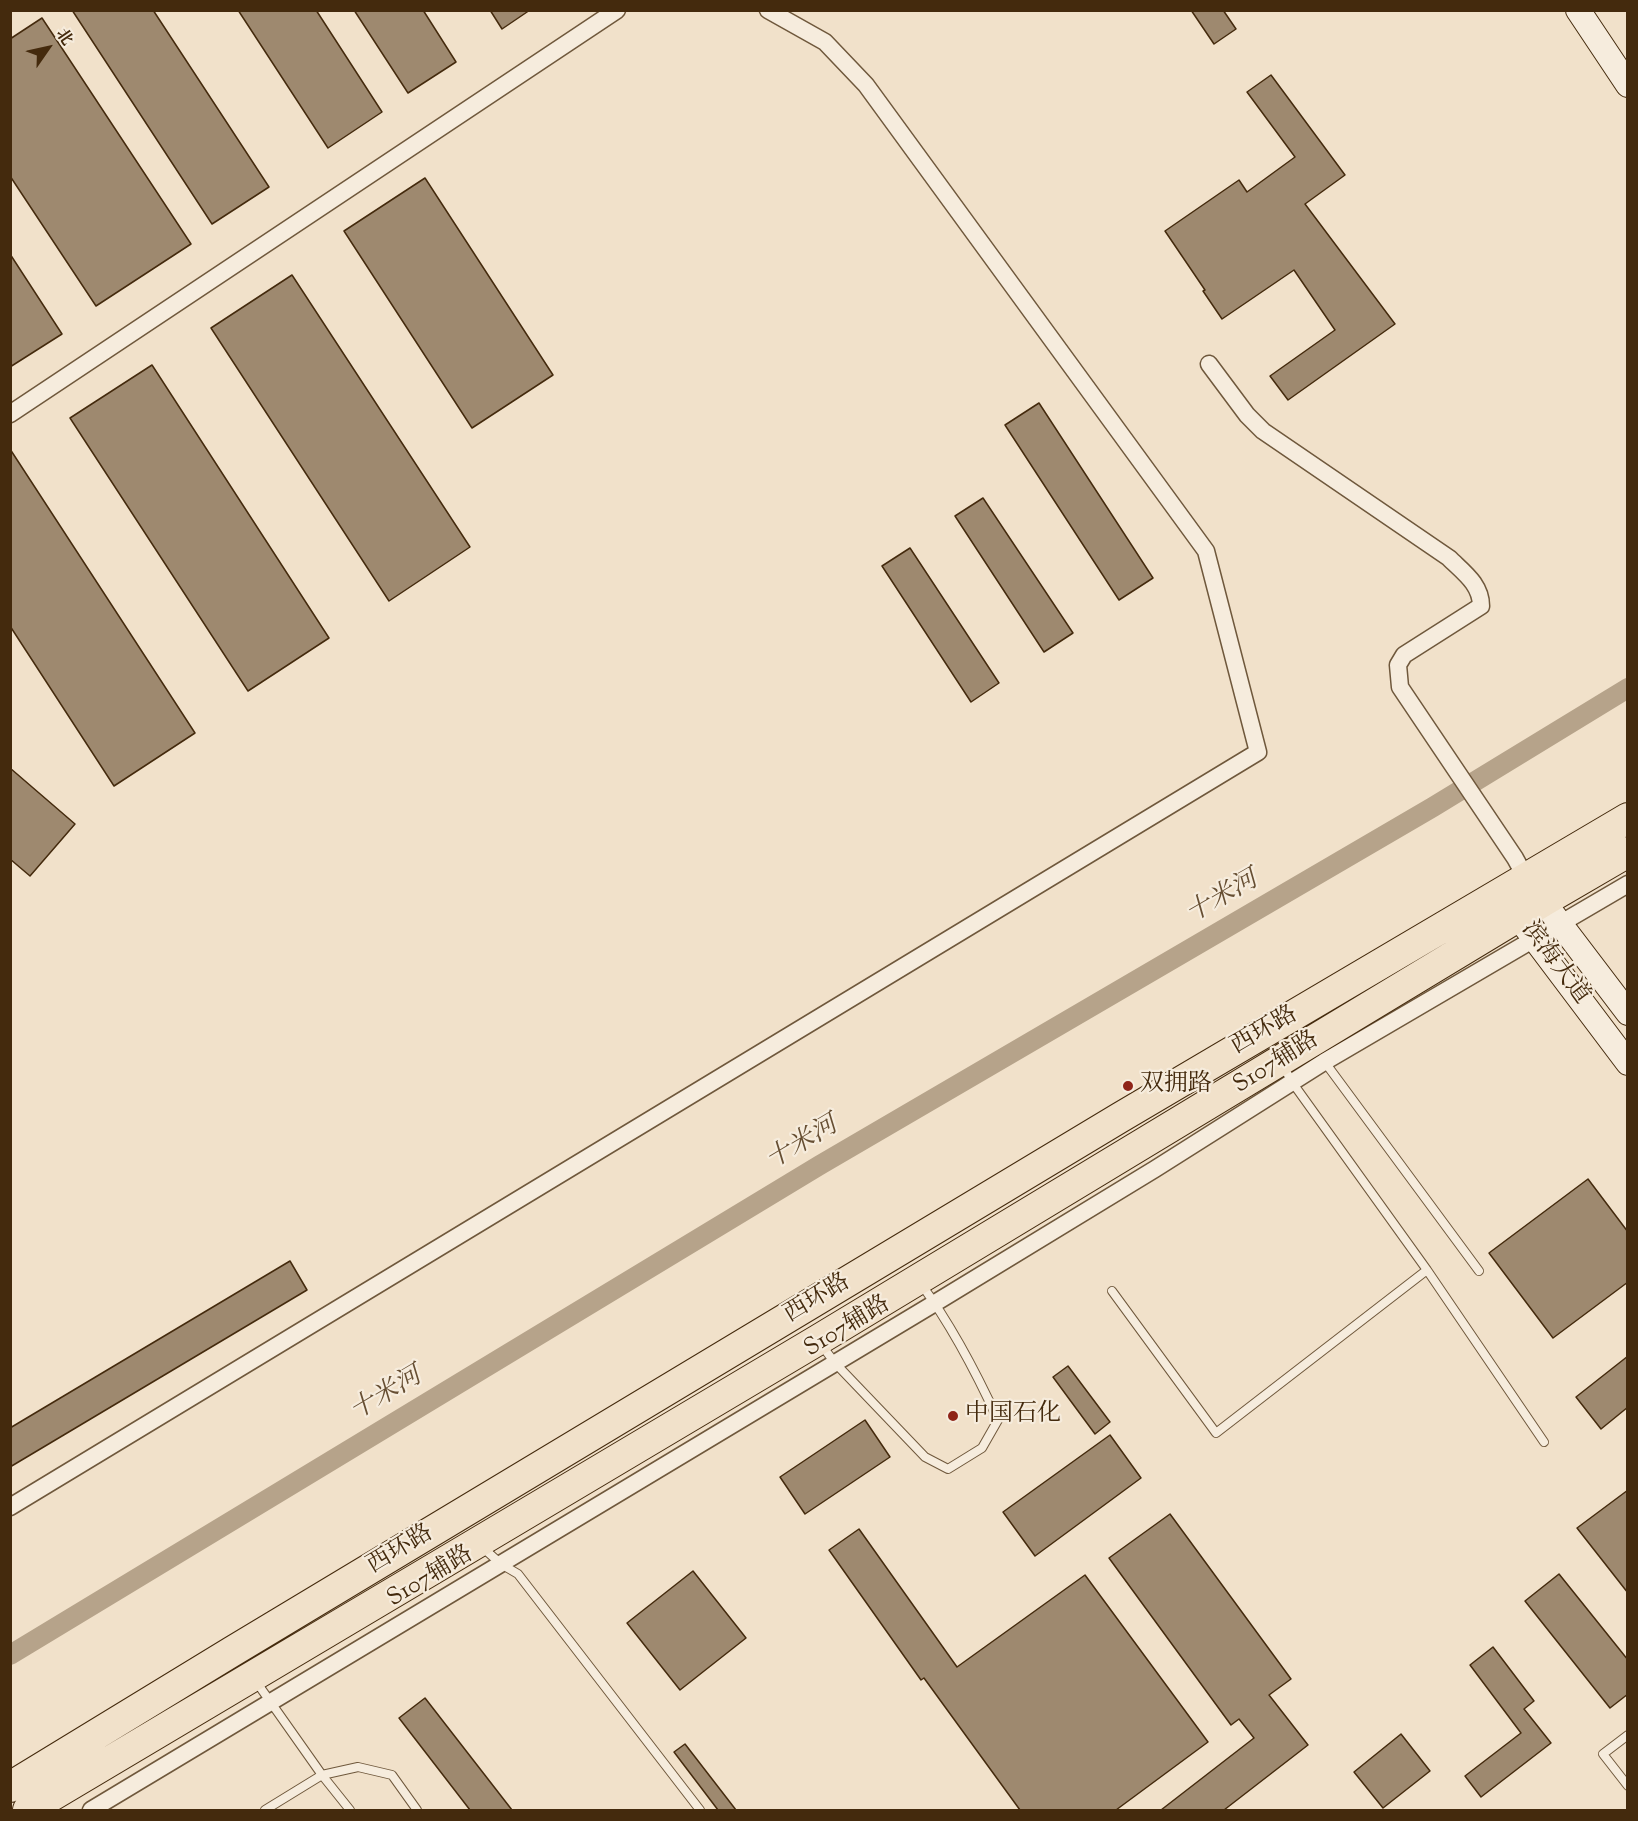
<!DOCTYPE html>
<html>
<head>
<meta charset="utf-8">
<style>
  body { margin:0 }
  #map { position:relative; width:1638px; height:1821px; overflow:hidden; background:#f1e1ca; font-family:"Sorts Mill Goudy","Noto Serif SC",serif }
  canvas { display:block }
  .frame { position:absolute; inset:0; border:12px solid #442a0d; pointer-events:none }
  .north { position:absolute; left:18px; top:18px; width:60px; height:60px; -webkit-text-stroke:4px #f6ecdd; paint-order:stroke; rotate:56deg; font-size:16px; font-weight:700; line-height:24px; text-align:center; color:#442a0d }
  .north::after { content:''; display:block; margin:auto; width:21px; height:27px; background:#442a0d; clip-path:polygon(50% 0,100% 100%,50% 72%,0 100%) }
</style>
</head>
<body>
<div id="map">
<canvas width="1638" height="1821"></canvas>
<div class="frame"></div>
<div class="north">北</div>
</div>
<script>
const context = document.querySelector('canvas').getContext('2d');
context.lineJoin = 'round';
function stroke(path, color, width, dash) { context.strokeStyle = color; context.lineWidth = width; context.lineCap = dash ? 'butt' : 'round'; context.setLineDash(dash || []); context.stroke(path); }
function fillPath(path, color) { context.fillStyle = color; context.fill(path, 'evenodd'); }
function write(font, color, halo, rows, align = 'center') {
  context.font = font + ' "Sorts Mill Goudy","Noto Serif SC",serif'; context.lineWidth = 4.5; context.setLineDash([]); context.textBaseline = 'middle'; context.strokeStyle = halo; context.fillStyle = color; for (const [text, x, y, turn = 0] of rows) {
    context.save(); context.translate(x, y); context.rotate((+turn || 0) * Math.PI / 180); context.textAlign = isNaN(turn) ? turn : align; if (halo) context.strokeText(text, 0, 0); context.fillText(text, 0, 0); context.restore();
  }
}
stroke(new Path2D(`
  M10,1655L820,1165L1433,807L1628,688`), '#b6a38a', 20);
const building = new Path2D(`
  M72,10H153L269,187L212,224Z
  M238,10H316L382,112L328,148Z
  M354,10H423L456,62L408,93Z
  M490,10H530L502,29Z
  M1191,10H1223L1236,29L1214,44Z
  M42,18L191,244L96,306L10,176V39Z
  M1271,75L1345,175L1305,204L1395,324L1288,400L1270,376L1335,330L1294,270L1222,319L1203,291L1205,290L1165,231L1239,180L1247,192L1295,157L1247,92Z
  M425,178L553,375L472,428L344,231Z
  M10,254L62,334L10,367Z
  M292,275L470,547L389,601L211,328Z
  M152,365L329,638L248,691L70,418Z
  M1039,403L1153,578L1119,600L1005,425Z
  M10,449L195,733L114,786L10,626Z
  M983,498L1073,633L1044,652L955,516Z
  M910,548L999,683L971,702L882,566Z
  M10,768L75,824L30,876L10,859Z
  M1588,1179L1628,1232V1282L1553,1338L1489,1253Z
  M290,1261L307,1290L10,1467V1428Z
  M1628,1356V1407L1601,1429L1576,1397Z
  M1068,1366L1110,1422L1095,1434L1053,1377Z
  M865,1420L890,1457L805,1514L780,1477Z
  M1110,1435L1141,1478L1035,1556L1003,1512Z
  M1628,1490V1593L1577,1528Z
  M1170,1514L1291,1679L1269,1695L1308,1745L1224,1810H1161L1254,1738L1239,1719L1231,1725L1109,1558Z
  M859,1529L957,1667L1085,1575L1208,1742L1116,1810H1020L924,1678L921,1680L829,1550Z
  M693,1571L746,1638L680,1690L627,1623Z
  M1559,1574L1628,1660V1694L1610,1708L1525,1601Z
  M1493,1647L1534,1701L1524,1709L1551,1743L1481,1797L1465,1776L1521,1733L1470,1665Z
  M425,1698L512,1810H470L399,1718Z
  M1401,1734L1430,1771L1383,1808L1354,1772Z
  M685,1744L736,1810H718L674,1752Z`);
fillPath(building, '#9e896f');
stroke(building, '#442a0d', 1.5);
const lane = new Path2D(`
  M1324,1061L1479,1271
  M1282,1064L1292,1082L1427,1270L1544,1442
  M1112,1291L1216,1433L1427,1270
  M820,1343L835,1363L925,1457L948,1469L982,1448L998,1420C976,1372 952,1326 921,1284
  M481,1546L501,1564L518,1574L700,1810
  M255,1680L322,1775L350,1810
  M1628,1735L1603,1754L1628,1786
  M265,1810L322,1775L358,1767L392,1775L417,1810`);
const street = new Path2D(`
  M1209,364L1247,415L1263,431L1449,558C1463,572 1481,584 1481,606L1404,655L1398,665L1400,687L1515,858L1526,878
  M10,414L617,10
  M10,1507L1258,752L1206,551L866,85L825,42L768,10
  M91,1810L935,1303L1155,1169L1324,1062L1628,884`);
const secondary = new Path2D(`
  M1578,10L1628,85
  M1533,888L1628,1013
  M1521,901L1518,917L1628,1063`);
const highway = new Path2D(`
  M10,1787L233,1651L1121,1117L1628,818
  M28,1810L818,1340L1544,901L1628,852`);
stroke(lane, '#6f583c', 10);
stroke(street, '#6f583c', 19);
stroke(secondary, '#442a0d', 26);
stroke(highway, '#442a0d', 32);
stroke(lane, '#f6ecdd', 8);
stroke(street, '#f6ecdd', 16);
stroke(secondary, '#f6ecdd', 24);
stroke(highway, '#f1e1ca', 30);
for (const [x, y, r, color] of [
  [1128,1086,6,"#8f2418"],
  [953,1416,6,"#8f2418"]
]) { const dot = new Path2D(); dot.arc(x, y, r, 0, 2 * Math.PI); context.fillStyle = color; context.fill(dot); stroke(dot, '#f6ecdd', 2); }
write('24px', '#442a0d', '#f6ecdd', [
  ["滨海大道",1554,964,53],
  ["西环路",1265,1032,-30],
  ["S107辅路",1277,1064,-32],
  ["西环路",818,1300,-31],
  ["S107辅路",848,1328,-31],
  ["西环路",401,1551,-31],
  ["S107辅路",431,1578,-31]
]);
write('24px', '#442a0d', '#f6ecdd', [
  ["双拥路",1140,1086],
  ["中国石化",965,1416]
], 'left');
write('italic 26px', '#664e32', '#f6ecdd', [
  ["十米河",1223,899,-30],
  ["十米河",803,1145,-31],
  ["十米河",387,1396,-31]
]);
</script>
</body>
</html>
